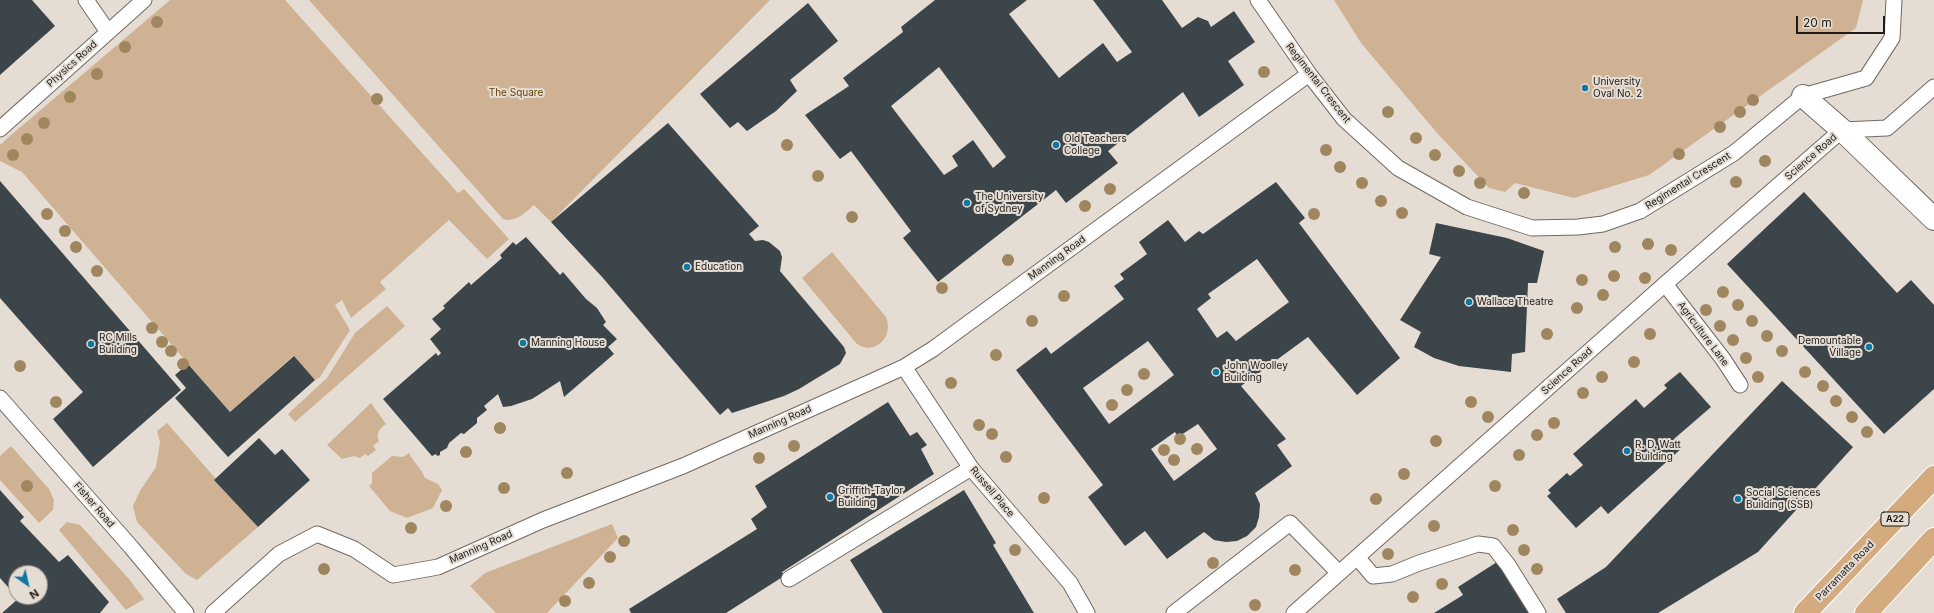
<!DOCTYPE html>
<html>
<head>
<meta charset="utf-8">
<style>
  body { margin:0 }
  #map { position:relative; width:1934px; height:613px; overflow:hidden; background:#e5ddd4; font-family:Inter,sans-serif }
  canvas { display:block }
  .north { position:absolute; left:8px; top:565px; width:40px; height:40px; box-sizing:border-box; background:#e5ddd4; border:1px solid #958f89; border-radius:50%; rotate:146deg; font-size:11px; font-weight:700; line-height:16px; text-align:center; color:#1e1b18 }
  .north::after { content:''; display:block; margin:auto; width:14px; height:18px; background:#1076a2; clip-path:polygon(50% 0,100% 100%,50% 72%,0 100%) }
  .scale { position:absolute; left:1796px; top:16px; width:89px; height:18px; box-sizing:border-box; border:2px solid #1e1b18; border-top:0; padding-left:5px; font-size:12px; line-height:14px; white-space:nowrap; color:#1e1b18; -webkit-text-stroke:3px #e5ddd4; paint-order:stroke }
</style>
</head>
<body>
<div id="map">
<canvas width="1934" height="613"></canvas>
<div class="north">N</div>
<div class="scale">20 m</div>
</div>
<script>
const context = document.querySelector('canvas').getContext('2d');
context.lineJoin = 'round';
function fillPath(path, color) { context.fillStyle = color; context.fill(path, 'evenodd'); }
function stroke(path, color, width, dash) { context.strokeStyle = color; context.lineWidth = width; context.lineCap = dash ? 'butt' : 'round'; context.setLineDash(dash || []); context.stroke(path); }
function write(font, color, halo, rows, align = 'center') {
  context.font = font + ' Inter,sans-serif'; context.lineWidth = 4; context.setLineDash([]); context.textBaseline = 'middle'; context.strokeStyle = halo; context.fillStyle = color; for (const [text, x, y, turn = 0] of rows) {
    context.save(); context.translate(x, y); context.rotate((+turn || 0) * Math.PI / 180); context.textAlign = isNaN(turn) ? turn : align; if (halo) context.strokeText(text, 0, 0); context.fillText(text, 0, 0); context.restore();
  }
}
fillPath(new Path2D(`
  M170,0H285L458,193L464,189L509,239L487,259L449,220L380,282L386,289L351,318L342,300L335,305L350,330L320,377L315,380L293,356L230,412L22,172L0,161V145L10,136Z
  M309,0H770L551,222L534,205C525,213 515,223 503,219Z
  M1334,0H1863L1856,28L1649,175L1574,198L1515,183L1505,192L1489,188L1437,133L1361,43Z
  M832,252L886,317C894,336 876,356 857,344L802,278Z
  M387,306L405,326L295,422L288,414L327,378L355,333Z
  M371,403L386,424C380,428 375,433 379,441L373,446L376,450L368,456L365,454L360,458L354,456L342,459L327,445Z
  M167,423L258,527L197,580L186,574L137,522L133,506L140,491L156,467L160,442L157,431Z
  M11,446L49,489L54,500L53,510L39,523L0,480V456Z
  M409,453C414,463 421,468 425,478L438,484L442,490L433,508L407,518L390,511L369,486L372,483V473L392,456L403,457Z
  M67,522L80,525L129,579L144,599L126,610L59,530Z
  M612,524L618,538L547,613H496L470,586L485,573Z`), '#ceb293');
fillPath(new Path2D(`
  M0,0H32L55,26L0,75Z
  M935,0H1027L1009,14L1059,78L1103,43L1117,62L1132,52L1093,0H1162L1182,28L1198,17L1208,21L1211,27L1234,11L1255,42L1228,61L1244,85L1199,117L1183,92L1108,151L1118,163L1066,203L1056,190L938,282L903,238L911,231L851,151L840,159L805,115L849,86L843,78L903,32L901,27ZM939,67L1006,157L993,168L973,140L952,156L958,166L944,175L891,106Z
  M808,3L838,41L790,80L797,91L776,111L747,131L738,122L730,128L700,94Z
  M668,123L759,226L749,234L755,241L763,240L769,242L780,251L782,257L780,271L844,347L846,353L840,364L799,389L784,396L732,413L728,408L720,415L603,278L551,222Z
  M0,181L181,390L93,467L53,419L83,392L0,298Z
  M1276,182L1305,218L1299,223L1400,358L1357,395L1308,337L1241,386L1286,439L1277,445L1292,466L1255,493L1260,504L1259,517L1256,527L1247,536L1237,541L1226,542L1214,540L1204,532L1167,559L1145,531L1125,546L1088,497L1103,485L1016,370L1046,347L1051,354L1124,299L1114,286L1124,279L1120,274L1147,254L1139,242L1168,220L1185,242L1199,231L1203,234ZM1257,259L1289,302L1236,341L1227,331L1217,338L1197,309L1211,298L1208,294ZM1148,341L1174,375L1109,424L1083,388ZM1198,424L1217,449L1174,481L1151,449L1175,432L1178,437Z
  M1804,192L1897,293L1911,280L1934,305V389L1884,434L1727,264Z
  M1436,223L1507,238L1544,251L1537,283H1528L1525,352L1512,354L1511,372L1459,366L1434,358L1414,347L1421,332L1400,320L1441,257L1429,254Z
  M526,237L560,275L563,272L586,299L597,308L606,322L603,325L617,339L608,347L614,354L564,397L560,381L532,399L511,406L503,407L498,394L484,406L487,410L477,418V423L464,434L461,433L449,443L447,448L440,452V455L437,456L436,454L432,456L383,399L436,353L438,356L441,353L430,339L441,329L432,319L445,308L443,306L469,282L471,285L502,258L500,255L513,242L516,245Z
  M294,356L315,380L228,457L175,398L186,388L175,375L188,364L230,412Z
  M1680,372L1711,407L1674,439L1682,448L1608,514L1601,506L1576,528L1547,496L1551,493L1548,490L1567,473L1570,476L1583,465L1573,454L1636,399L1644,408L1667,388L1664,385Z
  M1782,381L1853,447L1758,552L1658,613H1566L1557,599L1606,567Z
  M888,402L910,436L917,432L927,445L921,449L934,474L782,572L784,576L726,613H631L629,609L757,529L751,519L767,507L755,486Z
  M259,438L275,455L282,449L310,480L258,527L214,480Z
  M0,490L24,517L20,521L59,562L68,555L109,602L100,613H2L19,598L17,597H40V573H16V596L0,578Z
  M964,490L996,543L993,545L1034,613H883L850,560Z
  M1497,562L1529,613H1434L1463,595L1458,587Z`), '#3c454a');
const service = new Path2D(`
  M86,0L108,32
  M1258,0L1309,74L1344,119L1398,168L1467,207L1532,228L1578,227L1603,224L1640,211L1734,153L1803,96L1866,78L1892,38L1894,0
  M0,129L144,0
  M1665,284L1723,359L1740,385
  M904,367L971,468L1070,583L1087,613
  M0,398L131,547L186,613
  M1357,557L1373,576L1392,574L1419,563L1478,544L1493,546L1508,565L1538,613
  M789,579L971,468
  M213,613L279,554L317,534L354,549L393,575L438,567L543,520L683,466L904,367L933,349L1309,74
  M1174,613L1290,523L1339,573
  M1294,613L1665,284L1842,130L1887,128L1934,87`);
const minor = new Path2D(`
  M1803,96L1842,130L1934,219`);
const trunk = new Path2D(`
  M1805,613L1934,477
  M1866,613L1934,539`);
stroke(service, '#716962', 17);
stroke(minor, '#716962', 24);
stroke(trunk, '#fff', 24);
stroke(service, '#fff', 15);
stroke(minor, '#fff', 22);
stroke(trunk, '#d3ab7e', 22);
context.fillStyle = '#a0865f';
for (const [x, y] of [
  [157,22],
  [125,47],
  [1264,72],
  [97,74],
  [70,97],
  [377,99],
  [1753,100],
  [1388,112],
  [1740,112],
  [44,123],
  [1720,127],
  [1416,138],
  [27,139],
  [787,145],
  [1326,150],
  [1679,154],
  [13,155],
  [1435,155],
  [1765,161],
  [1340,167],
  [1459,171],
  [818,176],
  [1736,182],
  [1362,183],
  [1480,183],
  [1110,189],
  [1524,193],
  [1381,201],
  [1085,206],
  [1402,213],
  [47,214],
  [1314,214],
  [852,217],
  [65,231],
  [1648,244],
  [76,247],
  [1615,247],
  [1671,250],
  [1008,260],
  [97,271],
  [1614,276],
  [1645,278],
  [1582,280],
  [942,288],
  [1723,292],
  [1603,295],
  [1064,296],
  [1738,305],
  [1577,308],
  [1706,310],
  [1032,321],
  [1752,321],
  [1720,326],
  [152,328],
  [1547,334],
  [1650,334],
  [1767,336],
  [1733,340],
  [162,342],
  [171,351],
  [1782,351],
  [996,355],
  [1746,358],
  [1634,362],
  [183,364],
  [20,366],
  [1805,372],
  [1144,374],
  [1602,377],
  [1758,377],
  [951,383],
  [1823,386],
  [1127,390],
  [1583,393],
  [1836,401],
  [56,402],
  [1471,402],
  [1112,405],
  [1488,417],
  [1852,417],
  [1554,423],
  [979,425],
  [500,428],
  [1867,432],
  [992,434],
  [1537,435],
  [1180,439],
  [1436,441],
  [794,446],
  [1197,449],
  [1164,450],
  [466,452],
  [1519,455],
  [1006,457],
  [759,458],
  [1174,460],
  [567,473],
  [1404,474],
  [27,486],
  [1495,486],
  [504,488],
  [1044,498],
  [1376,499],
  [446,506],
  [1434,526],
  [411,528],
  [1513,530],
  [624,541],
  [1015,550],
  [1524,550],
  [1388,554],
  [610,557],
  [1213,563],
  [324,569],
  [1537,569],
  [1295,570],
  [589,583],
  [1442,584],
  [1413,597],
  [565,601],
  [1255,605]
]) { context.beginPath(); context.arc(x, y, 6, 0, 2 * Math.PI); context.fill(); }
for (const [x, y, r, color] of [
  [1585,88,4,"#1076a2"],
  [1056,145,4,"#1076a2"],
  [967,203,4,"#1076a2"],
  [687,267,4,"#1076a2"],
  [1469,302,4,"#1076a2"],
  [523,343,4,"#1076a2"],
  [91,344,4,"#1076a2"],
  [1869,347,4,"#1076a2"],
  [1216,372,4,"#1076a2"],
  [1627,451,4,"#1076a2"],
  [830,497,4,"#1076a2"],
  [1738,499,4,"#1076a2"]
]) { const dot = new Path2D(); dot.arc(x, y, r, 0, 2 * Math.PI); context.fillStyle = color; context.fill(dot); stroke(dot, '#e5ddd4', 1.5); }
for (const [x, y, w] of [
  [1895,519,28]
]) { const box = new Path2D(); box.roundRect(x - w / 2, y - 7, w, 14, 3); context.fillStyle = '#e5ddd4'; context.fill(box); stroke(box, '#1e1b18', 1); }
write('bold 9px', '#1e1b18', null, [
  ["A22",1895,519]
]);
write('10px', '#1e1b18', '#e5ddd4', [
  ["Physics Road",72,64,-42],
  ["Regimental Crescent",1318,83,52],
  ["Science Road",1811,157,-41],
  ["Regimental Crescent",1688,181,-32],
  ["Manning Road",1057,258,-36],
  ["Agriculture Lane",1703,334,53],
  ["Science Road",1567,371,-42],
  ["Manning Road",780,422,-24],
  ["Russell Place",992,492,50],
  ["Fisher Road",94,505,49],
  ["Manning Road",481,547,-24],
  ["Parramatta Road",1845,571,-46]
]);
write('10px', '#1e1b18', '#e5ddd4', [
  ["University",1593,82],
  ["Oval No. 2",1593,94],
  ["Old Teachers",1064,139],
  ["College",1064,151],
  ["The University",975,197],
  ["of Sydney",975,209],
  ["Education",695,267],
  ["Wallace Theatre",1477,302],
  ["RC Mills",99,338],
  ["Building",99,350],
  ["Demountable",1861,341,"right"],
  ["Village",1861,353,"right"],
  ["Manning House",531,343],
  ["John Woolley",1224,366],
  ["Building",1224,378],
  ["R. D. Watt",1635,445],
  ["Building",1635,457],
  ["Griffith-Taylor",838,491],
  ["Building",838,503],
  ["Social Sciences",1746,493],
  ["Building (SSB)",1746,505]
], 'left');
write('10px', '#673f00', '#e5ddd4', [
  ["The Square",516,93]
]);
</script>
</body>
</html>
